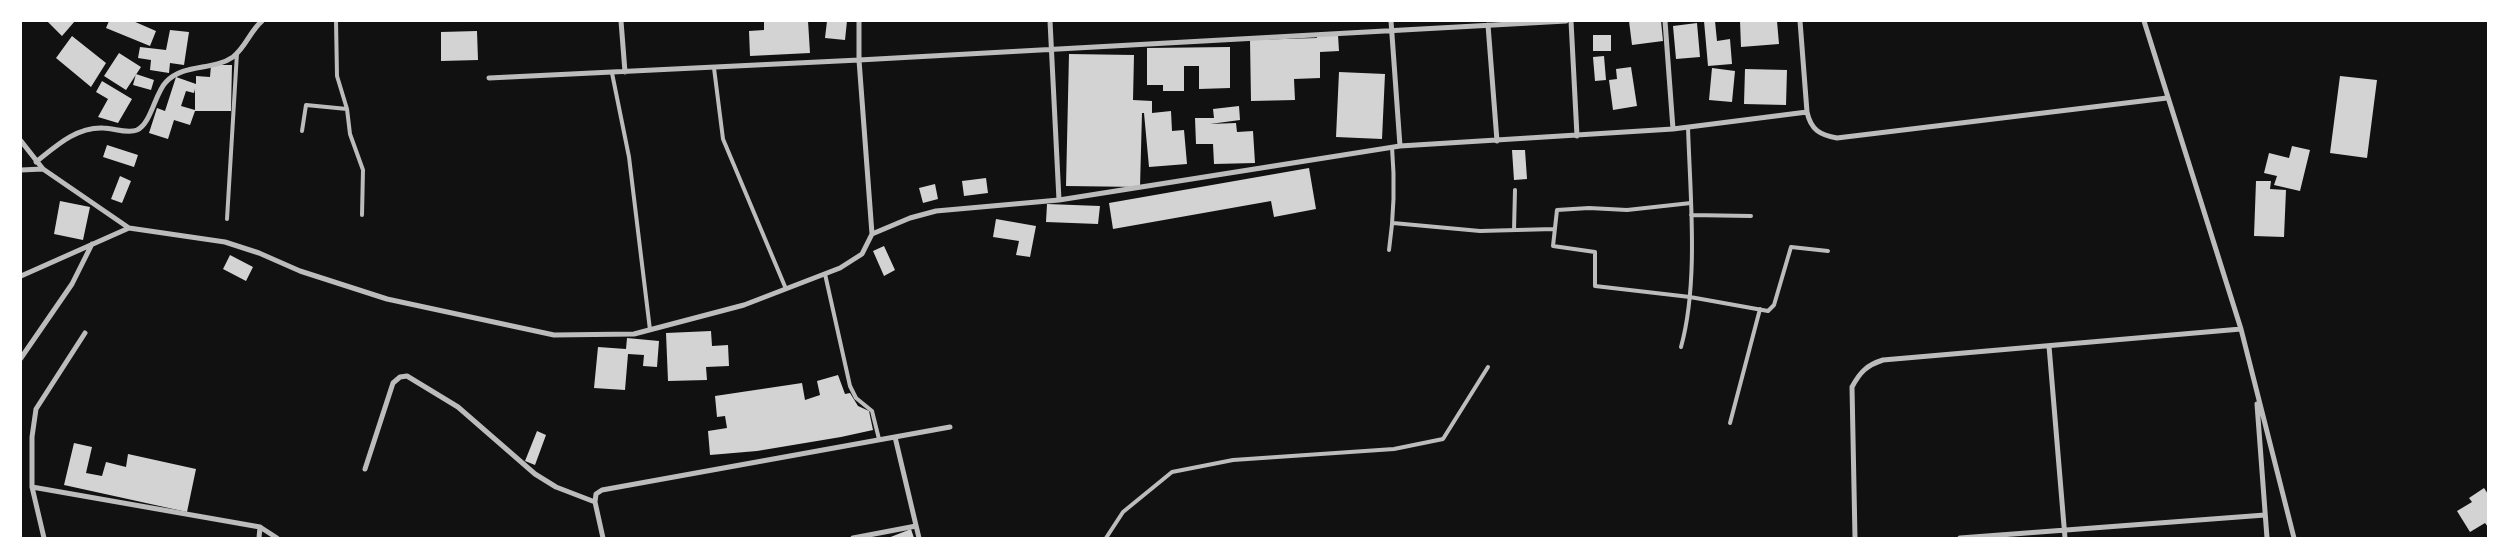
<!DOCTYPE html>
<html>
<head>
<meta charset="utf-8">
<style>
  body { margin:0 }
  #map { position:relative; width:2509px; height:559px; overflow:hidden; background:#111; font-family:"Fira Sans Condensed",sans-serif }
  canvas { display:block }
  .frame { position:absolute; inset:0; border:22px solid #fff; pointer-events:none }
</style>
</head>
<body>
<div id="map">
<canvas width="2509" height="559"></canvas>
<div class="frame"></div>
</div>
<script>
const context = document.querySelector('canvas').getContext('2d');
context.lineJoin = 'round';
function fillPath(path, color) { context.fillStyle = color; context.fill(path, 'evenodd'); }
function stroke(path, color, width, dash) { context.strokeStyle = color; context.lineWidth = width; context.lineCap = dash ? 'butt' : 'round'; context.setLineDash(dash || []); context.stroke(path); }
fillPath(new Path2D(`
  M47,21H75L62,36Z
  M109,21H133L156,31L150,46L106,28Z
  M764,21H808L810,53L750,56L749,31L764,30Z
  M827,21H847L845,40L825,38Z
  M1629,21H1661L1663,41L1632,45Z
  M1704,21H1715L1717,41L1730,39L1732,64L1708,66Z
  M1740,21H1777L1779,44L1741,47Z
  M1697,23L1700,57L1676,59L1673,26Z
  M170,30L189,32L184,65L170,63L169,73L150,70L151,60L138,58L140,47L166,50Z
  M477,31L478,60L441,61V32Z
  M1338,35L1339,51L1320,52V78L1294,79L1295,100L1251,101L1250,40L1317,38V36Z
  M1593,35H1611V51H1593Z
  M72,36L106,63L91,87L56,58Z
  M1230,47V88L1199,89V66H1184V91H1163V85H1147V48Z
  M119,53L141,67L126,90L104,76Z
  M1069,54L1134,55L1133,100L1152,101V113L1171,111L1172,131L1184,130L1187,164L1149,167L1144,113H1142L1140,187L1066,186Z
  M1604,56L1606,80L1595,81L1593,57Z
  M211,65H232L231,111H195L190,125L174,120L168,139L149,133L157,108L165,111L176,77L196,84V76L210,77ZM195,89V110L181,106L186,91L194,93Z
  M1631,67L1637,106L1613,110L1609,80L1617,79L1616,69Z
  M1712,68L1735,71L1732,102L1709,100Z
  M1745,69L1787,70L1786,105L1744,104Z
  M1339,72L1385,74L1382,139L1336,137Z
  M136,74L154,80L151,90L133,85Z
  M2340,76L2377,80L2367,158L2330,153Z
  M102,81L132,99L118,123L98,117L108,99L96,92Z
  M1239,106L1240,120L1210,124L1236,123L1237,132L1253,131L1255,163L1214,164L1213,144H1196L1195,118H1214L1213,109Z
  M107,145L138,155L134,167L103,157Z
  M2292,146L2310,150L2300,191L2274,185L2277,176L2264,173L2269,153L2289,158Z
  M1512,150H1525L1527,179L1514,180Z
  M1309,168L1316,209L1274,217L1271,201L1113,229L1109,203Z
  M120,176L131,181L122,203L111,199Z
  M986,178L988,193L964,196L962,181Z
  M2256,181H2271L2270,189L2286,190L2284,237L2254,236Z
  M935,184L938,199L923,203L919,188Z
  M60,201L90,207L83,240L54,234Z
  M1047,204L1100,206L1098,224L1046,222Z
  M996,219L1036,226L1030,257L1016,255L1019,241L993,237Z
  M884,246L895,270L884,276L873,251Z
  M230,255L253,267L246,281L223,269Z
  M711,331L712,346L728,345L729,366L706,367L707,380L668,381L666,333Z
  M627,338L659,341L657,367L643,366L644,355L628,354L625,390L594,388L598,347L626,349Z
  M838,375L845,394L850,393L858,406L869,411L873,430L841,437L757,451L710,455L708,431L727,428L725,416L717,417L715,396L802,383L805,400L820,395L817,381Z
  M537,431L546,435L535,465L525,461Z
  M74,443L92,447L86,473L102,476L106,462L126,467L128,454L196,469L187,512L64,485Z
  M2484,488L2488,494V527L2485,523L2470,532L2457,511L2472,502L2469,498Z
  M911,529L914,538H888Z`), '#d3d3d3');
stroke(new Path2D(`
  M336,21L337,76L347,109L350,134L363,170L362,215
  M714,68L723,139L786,289
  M612,73L629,157L650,330
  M302,131L306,105L347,109
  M1691,203L1627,210L1589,208L1557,210L1553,246L1595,252V286L1690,297L1768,311L1774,305L1791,247L1828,251
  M1691,215L1751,216
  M227,219L237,53
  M1393,223L1480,231L1554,229
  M1514,230L1515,190
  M1389,250C1394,216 1395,182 1392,147
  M825,274L850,386L856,398L872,411L879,439
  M1681,347C1699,282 1690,194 1688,127
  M1730,423L1760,309
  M1106,538L1123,512L1172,472L1233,460L1394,449L1443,439L1488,367`), '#bcbcbc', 4);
stroke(new Path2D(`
  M621,21L625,72
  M859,21V60L872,234
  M1050,21L1059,200
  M1391,21L1400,146L1673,129L1807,112
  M1571,21L1577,136
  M1665,21L1673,129
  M1800,21L1807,112C1811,130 1820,135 1837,138L2167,98
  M2144,21L2241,329L2294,538
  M1488,25L1497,141
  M489,78L859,60L1566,21
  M21,141L43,169L129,228
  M36,162C56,146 76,127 103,128C114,128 127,134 137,130C151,124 155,93 166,82C184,63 213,71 233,57C246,47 250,31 262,21
  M21,170L43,169
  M21,276L129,228L225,242L259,253L300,271L387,299L554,335L634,334L744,305L840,268L862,254L872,234L910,218L936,211L1059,200L1400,146
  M2049,346L2065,538
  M21,358L72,284L92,244
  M2257,404L2267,538
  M895,437L919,538
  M365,469L393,383L400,377L407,376L458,407L535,474L556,487L595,502
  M32,487L260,527L277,538
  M44,538L32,487V437L36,409L85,333
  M259,538L260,527
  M603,538L595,502L596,494L602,490L950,427
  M853,538L916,526
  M1855,538L1852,387C1860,372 1867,365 1883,360L2241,329
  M1960,538L2265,515`), '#bcbcbc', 5);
</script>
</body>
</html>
